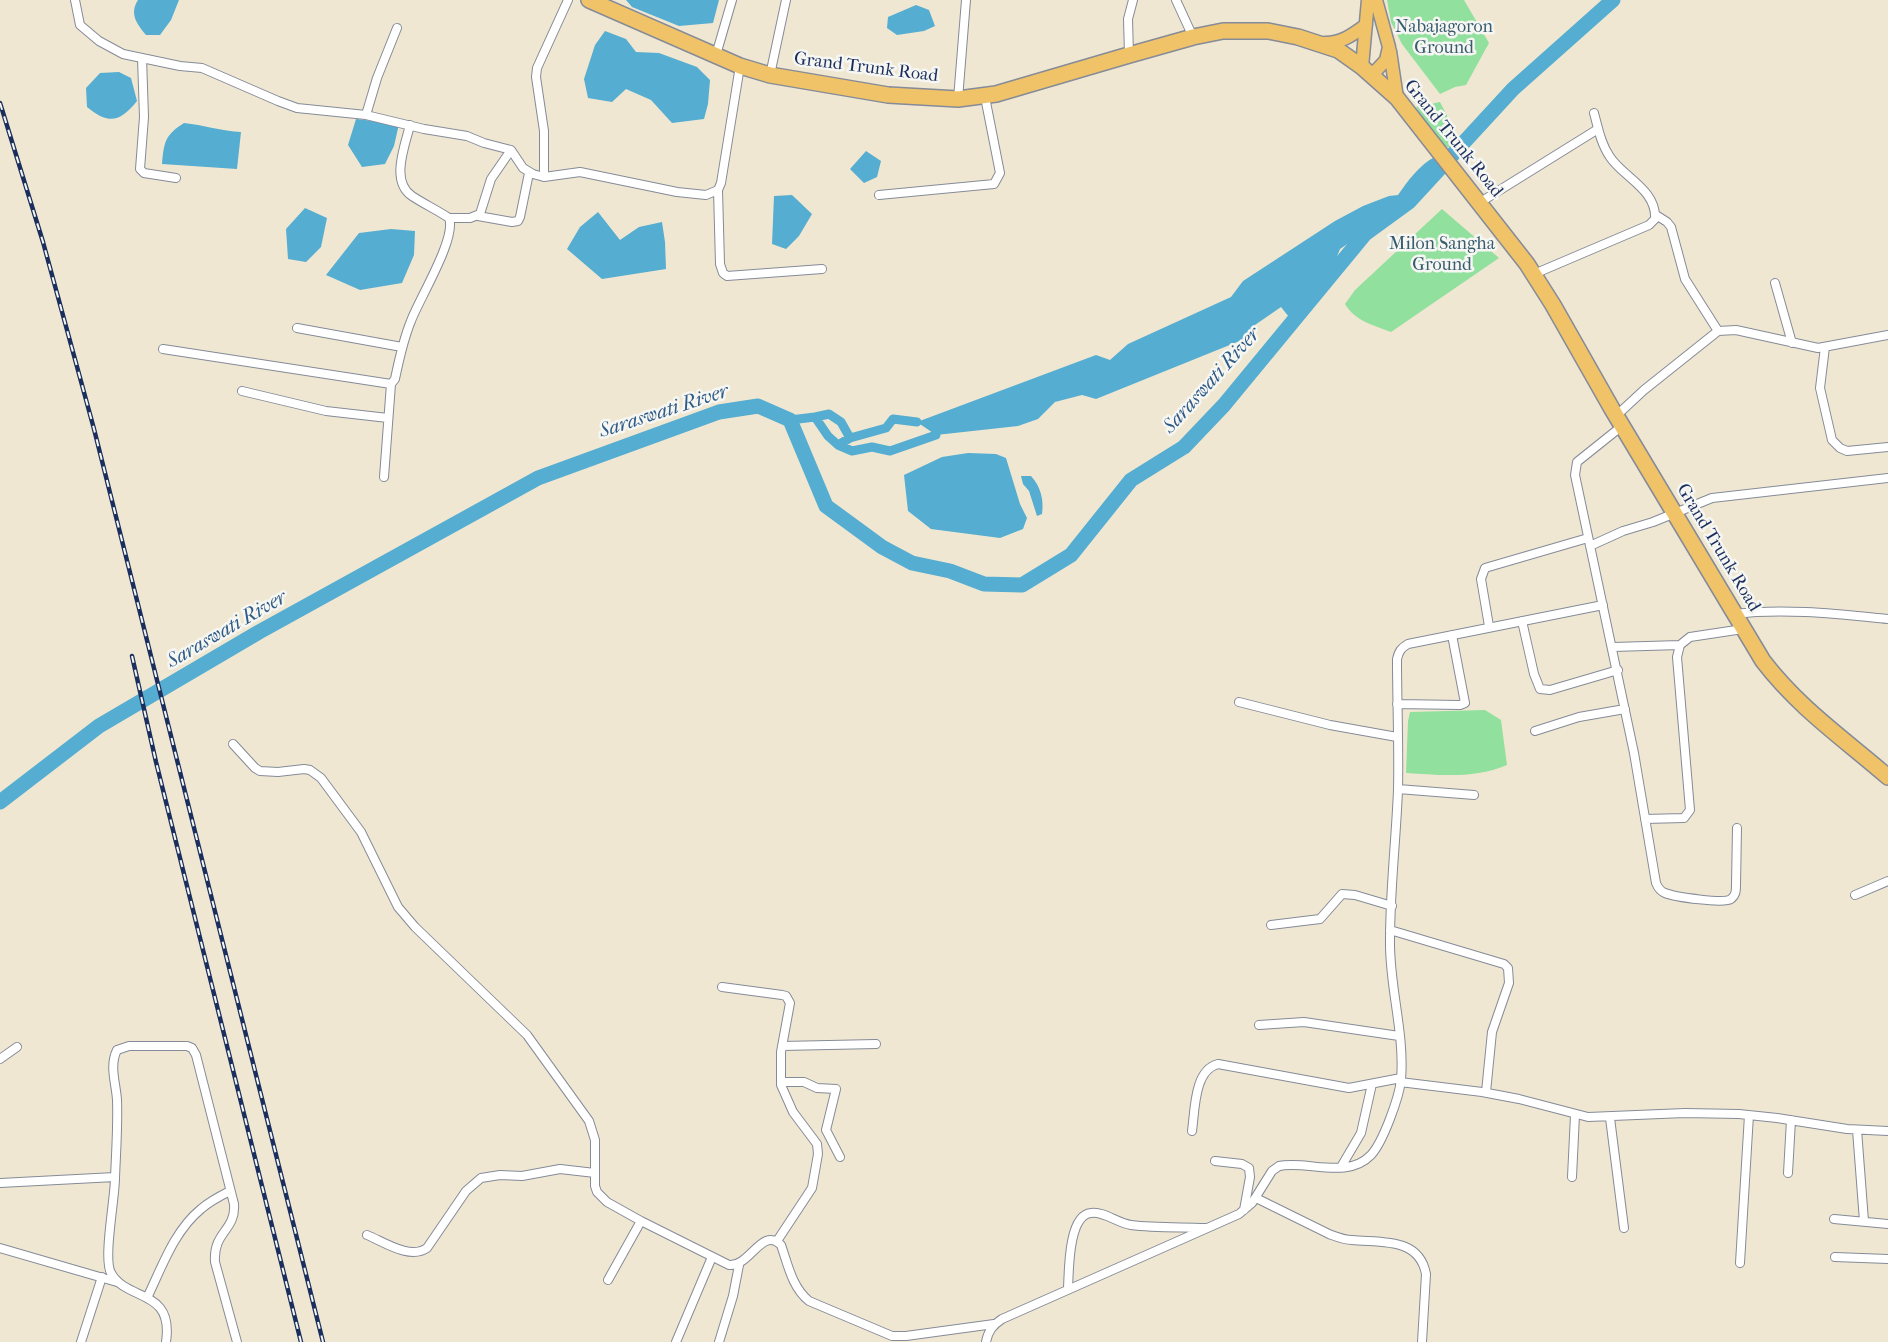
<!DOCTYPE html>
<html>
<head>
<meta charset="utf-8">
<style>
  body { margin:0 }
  canvas { display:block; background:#efe7d1 }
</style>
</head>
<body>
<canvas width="1888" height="1342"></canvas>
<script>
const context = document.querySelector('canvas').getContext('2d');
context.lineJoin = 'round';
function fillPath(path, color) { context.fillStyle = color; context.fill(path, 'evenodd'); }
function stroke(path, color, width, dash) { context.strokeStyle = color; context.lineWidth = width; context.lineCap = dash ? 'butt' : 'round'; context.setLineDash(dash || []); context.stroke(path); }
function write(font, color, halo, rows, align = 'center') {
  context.font = font + ' "IM FELL French Canon",serif'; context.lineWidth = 5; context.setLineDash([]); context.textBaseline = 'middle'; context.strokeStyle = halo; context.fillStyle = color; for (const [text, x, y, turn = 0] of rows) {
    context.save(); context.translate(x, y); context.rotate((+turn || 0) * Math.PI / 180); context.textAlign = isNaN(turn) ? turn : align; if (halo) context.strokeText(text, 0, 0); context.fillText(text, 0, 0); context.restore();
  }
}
fillPath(new Path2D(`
  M1387,0H1464L1489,43L1466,85L1455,87L1440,94L1402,44L1391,22Z
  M1440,102L1462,145L1443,148L1416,107Z
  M1442,209L1499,258L1391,332C1373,325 1355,321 1345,304L1355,290Z
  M1485,710L1501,720L1507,765C1474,779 1440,775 1406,773L1408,721L1410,712Z`), '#91e09e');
fillPath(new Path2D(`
  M138,0H179L171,20L160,35H146C137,24 129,14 138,0Z
  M626,0H719L713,23L679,26L632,7Z
  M916,5L929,10L935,26L924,31L897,35L887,28L888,17Z
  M605,31L626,39L636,52L659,53L697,67L710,80L708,104L704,119L672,123L651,100L626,89L612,102L588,98L584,79L595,45Z
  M119,72L131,78L137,101C120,122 109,125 87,107L86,88L100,73Z
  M356,119L399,124L394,146L385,164L362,167L348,145Z
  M184,123C203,125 222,131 241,132L237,169L162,164C164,142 165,135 184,123Z
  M866,151L881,161L877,177L864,183L850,169Z
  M1435,157L1443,166L1409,202L1340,249L1328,279L1293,322L1281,307L1252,327L1247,338L1096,399L1082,395L1055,402L1038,419L1018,426L936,435L917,422L1096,355L1110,360L1128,344L1231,297L1243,281L1335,221L1363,206L1389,196L1398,195C1407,182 1420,164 1435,157Z
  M792,195L812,214L799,236L786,249L772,244L774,196Z
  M305,208L327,218L321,247L306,262L288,259L286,229Z
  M598,212L620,240L639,227L662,222L665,242L666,269L602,279L567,249L580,227Z
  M391,229L415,231L414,255L402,283L360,290L326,275L359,233Z
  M968,453L996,454L1006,458L1020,504L1027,518L1023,529L1000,538L931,529L908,511L904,475L942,457Z
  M1021,476H1031C1041,487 1044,500 1042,514L1037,516L1029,491L1023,484Z`), '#55add2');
stroke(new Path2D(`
  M815,417L829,414L841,422L850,438
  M790,420L815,417L828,436L838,445L852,451L872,447L890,451L936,435
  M838,445L850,438L886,428L893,419L917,422`), '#55add2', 9);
stroke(new Path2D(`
  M0,802L99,726L259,632L538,478L719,412L758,406L790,420L826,506L882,547L912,563L950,571L984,584L1022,585L1071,555L1131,480L1184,447L1224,405L1365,234L1409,202L1513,89L1613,0`), '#55add2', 15);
const street = new Path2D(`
  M75,0L80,25L99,41L123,54L180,66L202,68L278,101L297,108L366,115L424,129L467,136L484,143L511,150L523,168L533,174L544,177L580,172L677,192L706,195L718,190L721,183L740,66
  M1176,0L1193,37
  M716,55L732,0
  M1129,55L1128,19L1133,0
  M142,58L144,117L140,169L144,173L176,178
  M770,75L786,0
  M958,99L966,0
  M366,115L377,78L397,28
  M544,177V131L536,77L537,68L568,0
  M718,190L720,264L723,273L727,276L822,269
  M879,195L994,184L1000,173L985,97
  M1479,203L1598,129
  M1656,215L1667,222L1671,227L1685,279L1718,331
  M478,216L512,222L518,221L520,217L529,173
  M449,218H470L480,214L491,179L511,150
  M1534,274L1649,225L1655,219C1657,190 1623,177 1610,157C1601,144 1598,128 1594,113
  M1775,283L1792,343
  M297,328L402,347
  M1825,347L1820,388L1832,440L1840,448L1847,451L1888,447
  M163,349L391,384L395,379C399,360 403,340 411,321C419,299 457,238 449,218C437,210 424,204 412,196C390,181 405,146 410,125
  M242,391L326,411L388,418
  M1616,416L1644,390L1718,331L1736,330L1818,348L1888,335
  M1622,426L1577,462L1575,475L1634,753L1656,883C1658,888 1660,891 1665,893C1675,897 1724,904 1731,899C1736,895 1736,891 1736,885L1737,828
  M384,477L391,384
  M1590,546L1623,531L1653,522L1712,498L1888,478
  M1734,614C1785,608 1837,614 1888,619
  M1522,621L1534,674L1540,689L1550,690L1618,670
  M1489,626L1481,579L1485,568L1588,538
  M1613,647L1680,645
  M1239,702L1330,725L1397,737
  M1397,704L1460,705L1465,703L1452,635
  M1535,731L1579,717L1625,709
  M233,744L255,768L260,771L278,772L304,769L310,770L321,778L361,832L398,907L415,927L527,1035L589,1121L595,1140V1186L597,1192L607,1202L641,1221L729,1265C750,1267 762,1226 781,1245C788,1265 792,1287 809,1301L892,1336H906L994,1324
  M1398,789L1474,795
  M1645,819L1684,818L1690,810L1677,657L1680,645L1690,637L1743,629
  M1855,895L1888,881
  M1271,925L1320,919L1342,894L1355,895L1392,906
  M1390,930L1504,964L1508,968L1509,983L1492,1032L1486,1092
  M722,987L782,995L786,996L790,1003L781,1052V1085L793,1112L817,1144L818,1154L812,1188L777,1241
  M1259,1025L1304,1022L1399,1036
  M782,1046L876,1044
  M0,1059L17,1047
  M781,1082H804L817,1088L836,1089L826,1130L840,1157
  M1400,1082L1482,1092L1519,1099L1588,1117L1685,1113L1739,1114L1777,1118L1847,1129L1888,1131
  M1610,1118L1624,1228
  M1857,1130L1864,1221
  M1192,1131C1195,1110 1194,1070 1218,1064L1349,1088L1401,1078
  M1215,1161L1242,1164L1249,1168L1250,1177L1244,1210
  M1341,1167L1361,1133L1372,1084
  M1788,1173L1791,1120
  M1572,1177L1575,1115
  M0,1183L115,1177
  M1256,1198L1329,1234C1337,1237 1344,1240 1352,1240C1381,1243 1419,1237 1426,1274L1422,1342
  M1834,1219L1888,1224
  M367,1235C384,1242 410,1260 427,1248L466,1191L481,1178L500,1175L522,1176L560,1169L595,1173
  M0,1248L117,1282
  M1835,1257L1888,1259
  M1740,1263L1749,1115
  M608,1280L641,1221
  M1068,1288C1069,1272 1068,1215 1091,1213C1104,1211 1117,1223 1131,1225C1155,1228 1181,1227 1205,1228
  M147,1298C162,1267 174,1231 201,1209C210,1201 220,1196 230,1191
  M81,1342L102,1277
  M166,1342C174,1288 127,1302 111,1273C103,1259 115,1198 115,1178C116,1152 118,1126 117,1100C116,1083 109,1066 117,1050L129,1046H187L192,1048L196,1055L234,1204C236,1231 213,1231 215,1262L237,1342
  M676,1342L712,1257
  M719,1342L733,1296L739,1265
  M986,1342C988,1331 993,1325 1002,1319L1239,1214L1252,1203L1272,1171L1279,1166C1307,1160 1347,1180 1371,1155C1383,1142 1399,1098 1401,1080C1405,1033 1389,986 1390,940C1390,890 1396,840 1398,790C1399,746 1397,702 1397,659C1399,651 1401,648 1408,644L1603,605`);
const primary = new Path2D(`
  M1325,43C1342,43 1352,35 1366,25
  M1390,51L1397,98
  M1362,67L1368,0
  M1372,75L1386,60L1389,47L1376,0`);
const highway = new Path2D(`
  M589,0L740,66L770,75L888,95L958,99L996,94L1129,55L1193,37L1223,31H1268L1298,37L1338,50L1362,67L1397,98L1527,264L1553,305L1612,409L1763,661C1799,708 1843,738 1888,777`);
stroke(street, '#858b98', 10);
stroke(primary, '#858b98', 15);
stroke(highway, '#858b98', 18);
stroke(street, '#fff', 8);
stroke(primary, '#f1c369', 12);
stroke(highway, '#f1c369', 15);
const rail = new Path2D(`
  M0,103L43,242L94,429L323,1342
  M132,656L156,762L301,1342`);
stroke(rail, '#1b2f5e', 4.5);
stroke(rail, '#f6f6f2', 2, [7]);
write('18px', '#385b6e', '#f6f6f2', [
  ["Nabajagoron",1444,28],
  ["Ground",1444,49],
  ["Milon Sangha",1442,245],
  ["Ground",1442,266]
]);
write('18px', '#1b2f5e', '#f6f6f2', [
  ["Grand Trunk Road",866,68,7],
  ["Grand Trunk Road",1453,139,51],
  ["Grand Trunk Road",1718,548,59]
]);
write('italic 20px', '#2f5b87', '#f6f6f2', [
  ["Saraswati River",1212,381,-48],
  ["Saraswati River",664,412,-18],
  ["Saraswati River",227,630,-30]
]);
</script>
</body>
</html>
